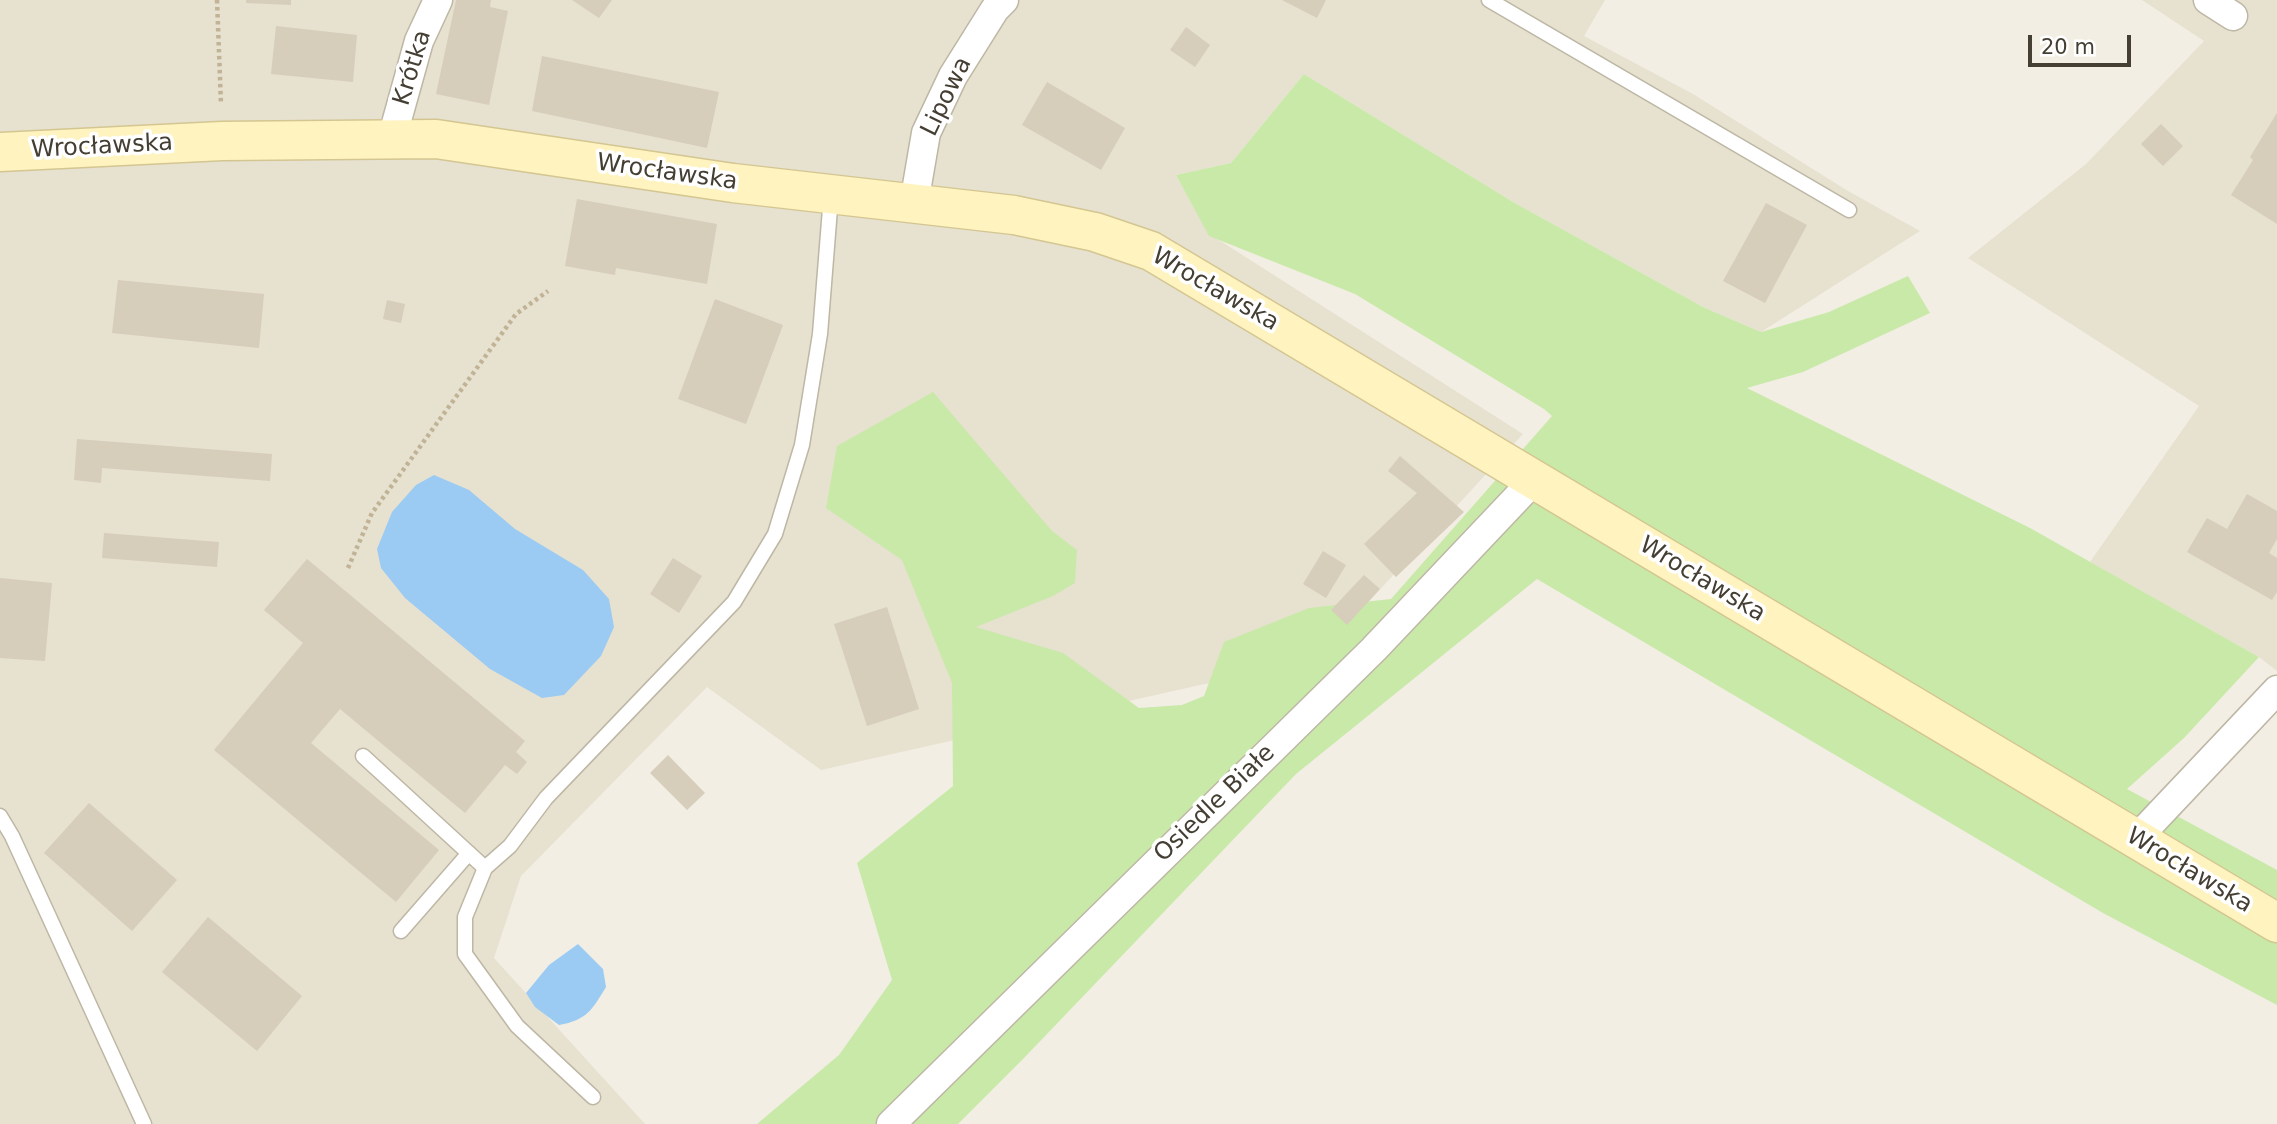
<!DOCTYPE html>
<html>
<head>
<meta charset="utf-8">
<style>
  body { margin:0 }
  #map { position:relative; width:2277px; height:1124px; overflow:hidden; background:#f2eee3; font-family:"DejaVu Sans",sans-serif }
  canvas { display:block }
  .scale { position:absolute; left:2028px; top:35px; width:103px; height:32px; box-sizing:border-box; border:4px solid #443e33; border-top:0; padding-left:9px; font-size:21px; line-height:24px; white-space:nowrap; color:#443e33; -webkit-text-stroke:5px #fff; paint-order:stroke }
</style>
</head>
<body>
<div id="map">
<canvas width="2277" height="1124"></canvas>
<div class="scale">20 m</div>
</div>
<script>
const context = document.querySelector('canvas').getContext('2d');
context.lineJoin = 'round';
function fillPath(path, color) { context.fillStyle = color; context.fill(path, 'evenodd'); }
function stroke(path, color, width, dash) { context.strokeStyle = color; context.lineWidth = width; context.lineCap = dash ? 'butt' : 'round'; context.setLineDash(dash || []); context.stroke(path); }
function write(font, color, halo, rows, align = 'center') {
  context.font = font + ' "DejaVu Sans",sans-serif'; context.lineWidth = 7; context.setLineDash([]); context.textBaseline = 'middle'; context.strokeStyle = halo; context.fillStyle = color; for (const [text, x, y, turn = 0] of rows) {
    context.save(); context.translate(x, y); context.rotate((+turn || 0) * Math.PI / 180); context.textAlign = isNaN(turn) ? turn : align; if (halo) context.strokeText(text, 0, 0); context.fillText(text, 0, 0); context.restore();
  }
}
fillPath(new Path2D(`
  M0,0H1605L1584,36L1693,94L1848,191L1920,231L1761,332L1705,308L1513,202L1304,74L1231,163L1176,175L1208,233L1523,434L1316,659L821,770L707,687L521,876L494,958L645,1124H0Z
  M2142,0H2277V671L2259,657L2090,562L2199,406L1968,258L2086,164L2204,41Z`), '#e7e1d0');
fillPath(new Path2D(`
  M1304,74L1513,202L1705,308L1761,332L1829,312L1908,276L1930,313L1803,372L1747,388L2030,528L2259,657L2184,738L2127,789L2277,870V1005L2103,913L1537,579L1296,774L1024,1058L958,1124H757L839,1055L892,980L857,863L953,786L952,683L902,560L826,508L837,446L933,392L1052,531L1077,550L1075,583L1053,596L976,627L1063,653L1139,708L1182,705L1204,696L1224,642L1309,608L1391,599L1552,416L1544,409L1355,294L1209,236L1176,175L1231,163Z`), '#c9e9a9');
fillPath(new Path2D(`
  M434,475L469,490L515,529L583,570L609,599L614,627L601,656L564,695L542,698L490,669L405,598L381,568L377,549L392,512L416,485Z
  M578,944L603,969L606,987C592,1010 587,1020 559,1025L535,1007L526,993L549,965Z`), '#9bcbf3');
fillPath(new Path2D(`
  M246,0H291V5L246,3Z
  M456,0H491L490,7L508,11L489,105L436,94Z
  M572,0H612L599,18Z
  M1282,0H1326L1317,18Z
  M276,26L357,35L353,82L271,74Z
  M1186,27L1210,45L1195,67L1170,50Z
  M542,56L719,92L707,148L532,111Z
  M1047,82L1125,128L1101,170L1022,125Z
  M2277,113V224L2231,195L2253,160L2250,157Z
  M2161,124L2183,146L2163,166L2141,144Z
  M577,199L717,224L707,284L616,268L615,275L565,266Z
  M1766,203L1807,225L1765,303L1723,281Z
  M118,280L264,294L259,348L112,333Z
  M715,299L783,325L746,424L678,399Z
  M387,300L405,304L401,323L383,319Z
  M77,439L272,454L270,481L102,468L101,483L74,480Z
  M1400,456L1464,512L1396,577L1364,544L1417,493L1388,471Z
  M2247,494L2277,511V539L2269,553L2277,558V592L2272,600L2187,552L2207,518L2227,529Z
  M104,533L219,542L217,567L102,558Z
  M1323,551L1346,565L1326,598L1303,584Z
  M673,558L702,576L679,613L650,594Z
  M307,559L525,741L516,752L527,762L517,774L505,765L465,813L340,709L311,743L439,850L396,902L214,750L303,643L264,610Z
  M1364,575L1380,589L1347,625L1331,610Z
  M0,578L52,583L45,661L0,658Z
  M887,607L919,709L867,726L834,624Z
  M668,755L705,793L687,810L650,773Z
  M89,803L177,880L132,931L44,853Z
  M208,917L302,996L257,1051L162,972Z`), '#d7cdbb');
const lane = new Path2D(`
  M1489,0L1849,210
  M363,756L485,868L510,846L546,798L734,602L775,534L802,445L820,334L831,196
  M0,816L12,836L144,1124
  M485,868L465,917V954L517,1026L593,1097
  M401,931L469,853`);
const street = new Path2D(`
  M2208,0L2233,16
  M392,138L419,41L438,0
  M914,203L926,133L953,76L995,9L1004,0
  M2136,839L2277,690
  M891,1124L1374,649L1534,480`);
const secondary = new Path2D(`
  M0,152L222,141L436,139L733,183L1014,215L1095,232L1151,251L2277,923`);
stroke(lane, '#beb7a5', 17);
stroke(street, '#beb7a5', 31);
stroke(secondary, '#d4c690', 41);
stroke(new Path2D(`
  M217,0L221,104
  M348,568L372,513L516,314L548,291`), '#c1b396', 4.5, [3.5, 3.5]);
stroke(lane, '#fff', 14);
stroke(street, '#fff', 28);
stroke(secondary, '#fff3c0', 38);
write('24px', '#443e33', '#fff', [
  ["Krótka",413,68,-73],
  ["Lipowa",947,97,-64],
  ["Wrocławska",102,147,-3],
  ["Wrocławska",667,173,8],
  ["Wrocławska",1215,290,30],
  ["Wrocławska",1702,580,31],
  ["Osiedle Białe",1215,804,-44],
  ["Wrocławska",2189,871,31]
]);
</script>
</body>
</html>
